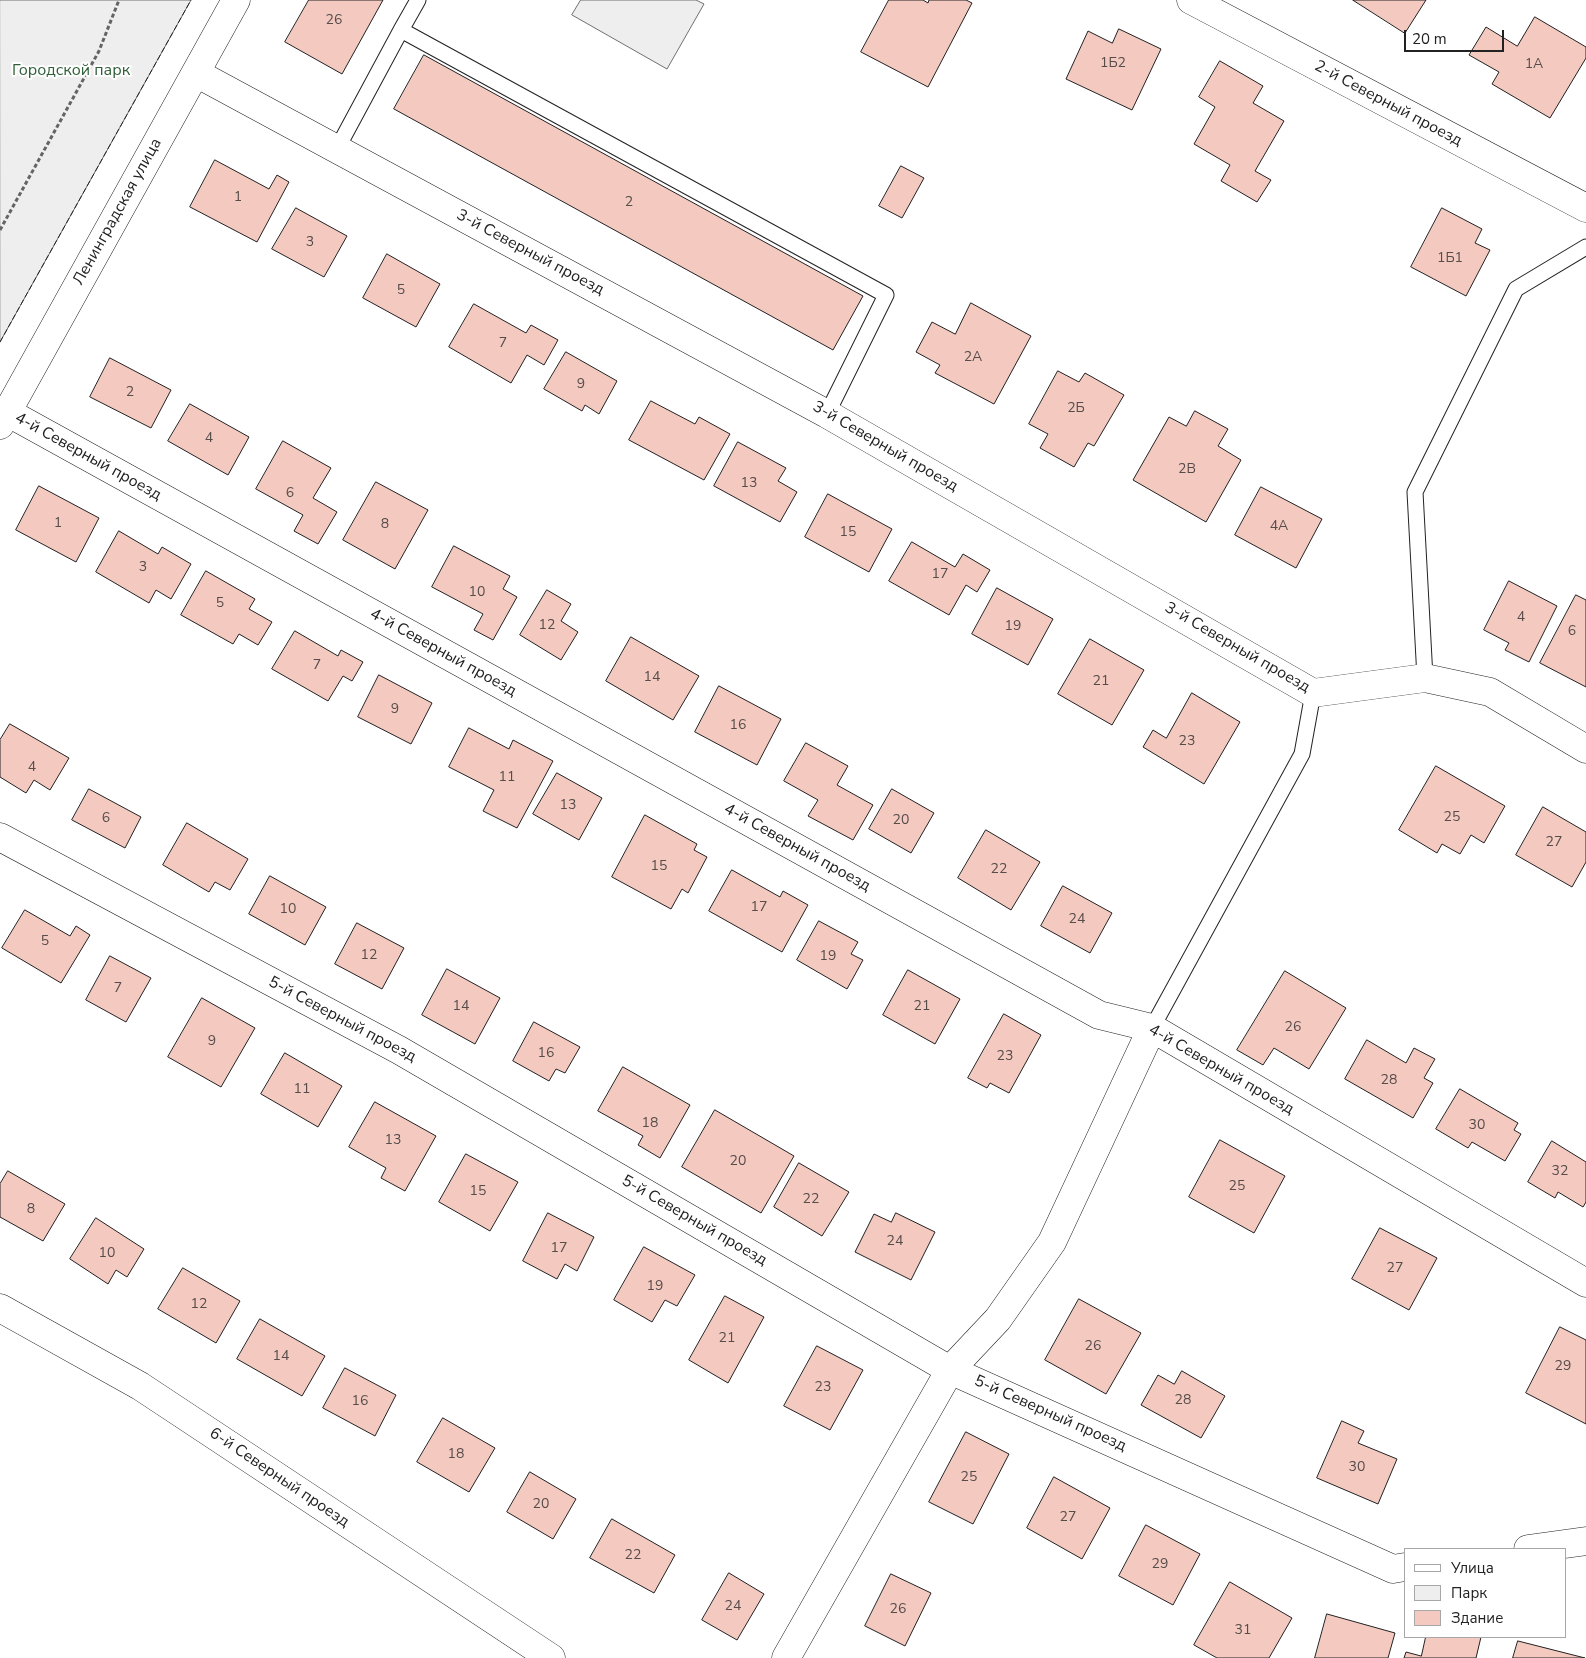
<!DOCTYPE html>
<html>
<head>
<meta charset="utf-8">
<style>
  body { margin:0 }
  #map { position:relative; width:1586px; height:1658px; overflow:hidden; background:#fff; font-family:"Nunito Sans",sans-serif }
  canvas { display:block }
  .legend { position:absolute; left:1404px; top:1548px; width:162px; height:90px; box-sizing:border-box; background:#fff; border:1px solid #a7a7a7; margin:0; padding:6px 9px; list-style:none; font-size:15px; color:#222 }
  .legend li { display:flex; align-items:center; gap:10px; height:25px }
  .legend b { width:25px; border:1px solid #a7a7a7 }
  .scale { position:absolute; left:1404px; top:30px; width:100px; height:22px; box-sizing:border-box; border:2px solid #222; border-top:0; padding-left:6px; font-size:15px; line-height:18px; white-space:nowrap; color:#222; -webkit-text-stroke:4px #fff; paint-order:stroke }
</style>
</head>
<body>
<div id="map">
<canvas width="1586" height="1658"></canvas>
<ul class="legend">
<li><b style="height:6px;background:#fff"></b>Улица</li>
<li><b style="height:14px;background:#eee"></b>Парк</li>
<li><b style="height:14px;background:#f3c9c0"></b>Здание</li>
</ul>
<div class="scale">20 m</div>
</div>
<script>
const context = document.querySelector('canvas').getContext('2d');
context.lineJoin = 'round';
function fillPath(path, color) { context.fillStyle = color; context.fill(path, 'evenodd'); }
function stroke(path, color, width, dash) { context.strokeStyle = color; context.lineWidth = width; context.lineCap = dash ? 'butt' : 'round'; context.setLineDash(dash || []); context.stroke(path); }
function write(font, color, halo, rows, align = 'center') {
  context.font = font + ' "Nunito Sans",sans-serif'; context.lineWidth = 4; context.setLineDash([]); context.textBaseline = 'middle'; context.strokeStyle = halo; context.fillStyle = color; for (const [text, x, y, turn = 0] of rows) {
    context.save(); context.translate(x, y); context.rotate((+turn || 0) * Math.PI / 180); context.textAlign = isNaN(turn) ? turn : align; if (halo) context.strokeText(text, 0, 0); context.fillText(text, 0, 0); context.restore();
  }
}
const green = new Path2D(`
  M0,0H191L0,342Z
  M581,0H696L704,4L667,69L572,15Z`);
fillPath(green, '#eee');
stroke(green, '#6f6f6f', 1);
const building = new Path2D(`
  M309,0H383L342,74L285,42Z
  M889,0H923L928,3L929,0H966L972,3L928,87L861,52Z
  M1353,0H1426L1405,33Z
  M1535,17L1586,47V58L1550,118L1492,84L1499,72L1469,55L1486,27L1517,46Z
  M1119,29L1161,49L1132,110L1066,79L1088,31L1112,43Z
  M424,55L863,296L833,350L394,109Z
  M1220,61L1263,86L1253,103L1284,121L1255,171L1271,180L1257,202L1221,181L1230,165L1194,144L1215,107L1199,97Z
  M215,160L269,189L277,175L289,182L257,242L190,207Z
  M901,166L924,178L902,218L879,206Z
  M296,208L347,236L324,277L272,249Z
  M1442,208L1482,229L1475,243L1490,250L1466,296L1411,267Z
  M387,254L440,284L416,327L363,298Z
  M971,303L1031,336L994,404L935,373L940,365L916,352L932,322L955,334Z
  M474,304L526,333L531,325L558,340L544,365L527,355L511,383L449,347Z
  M566,352L617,381L599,414L585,405L582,411L544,389Z
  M110,358L171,390L151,428L90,397Z
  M1058,371L1079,382L1085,373L1124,395L1094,446L1088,443L1074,467L1040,448L1048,434L1029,424Z
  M651,401L695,424L699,417L730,434L704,480L629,440Z
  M190,404L249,437L228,475L168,441Z
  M1195,411L1228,429L1218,446L1241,460L1206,522L1133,480L1169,417L1186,426Z
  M283,441L331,468L313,498L337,512L318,544L294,531L303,515L256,489Z
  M738,442L786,468L778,481L797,492L780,522L714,486Z
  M376,482L428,510L395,569L343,540Z
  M39,486L99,518L76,562L16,530Z
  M1261,487L1322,519L1296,568L1235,535Z
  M828,494L892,529L869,572L805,537Z
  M119,531L158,554L162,547L191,564L171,599L156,590L149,603L96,572Z
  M912,542L955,567L963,554L990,570L977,592L966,585L949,615L889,581Z
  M454,546L510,576L503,589L517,597L493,640L474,630L483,614L432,587Z
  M206,571L255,599L249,609L272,622L258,645L239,634L233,644L181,615Z
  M1509,581L1557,606L1529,662L1505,650L1509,643L1484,630Z
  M997,588L1053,619L1028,665L972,634Z
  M547,590L571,604L561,621L578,632L561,660L520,635Z
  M1576,595L1586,600V687L1540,663Z
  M295,631L338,656L341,650L363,662L352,681L343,676L328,701L272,669Z
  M631,637L699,676L673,720L606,681Z
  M1090,639L1144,670L1112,725L1058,694Z
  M379,675L432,703L411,744L358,717Z
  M719,686L781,719L757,765L695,732Z
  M1192,693L1240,722L1204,784L1143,747L1153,730L1166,738Z
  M10,724L69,758L50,790L34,780L26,793L0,777V740Z
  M469,728L509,749L513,740L553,761L517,828L483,811L494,790L449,767Z
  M806,743L848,766L837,785L873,805L853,840L808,816L818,800L784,781Z
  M1436,766L1505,806L1484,843L1471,835L1460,854L1442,844L1437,853L1399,830Z
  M557,773L602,798L579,840L533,814Z
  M89,789L141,817L125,848L72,820Z
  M892,789L934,813L911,853L869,829Z
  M1543,807L1586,832V862L1572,887L1516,855Z
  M645,815L697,844L694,850L707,857L688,893L682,889L671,909L612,877Z
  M187,823L248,859L230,890L215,882L209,892L163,865Z
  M986,830L1040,862L1011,910L958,878Z
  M732,870L780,897L783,891L808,905L782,952L709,911Z
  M270,876L326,907L305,945L249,914Z
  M1063,886L1112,913L1090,953L1041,926Z
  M25,910L70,936L76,926L90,935L61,983L2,948Z
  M819,921L858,942L851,954L863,960L847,989L797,960Z
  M357,923L404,948L382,989L335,964Z
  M110,956L151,978L126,1022L86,1000Z
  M447,969L500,998L475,1044L422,1015Z
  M908,970L960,999L935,1044L883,1015Z
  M1285,971L1346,1008L1309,1069L1274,1048L1263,1065L1237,1050Z
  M202,998L255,1028L221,1087L168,1057Z
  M1004,1014L1041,1035L1009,1093L990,1083L987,1088L968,1078Z
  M534,1022L580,1047L565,1073L556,1069L549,1081L513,1061Z
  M1367,1040L1406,1063L1414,1048L1435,1059L1424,1078L1433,1083L1413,1118L1345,1079Z
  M285,1053L342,1086L318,1127L261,1094Z
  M623,1067L690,1105L660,1158L638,1145L643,1136L598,1111Z
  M1460,1089L1518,1123L1514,1130L1521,1134L1505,1161L1472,1142L1468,1148L1436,1129Z
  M375,1102L436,1136L405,1191L381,1178L386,1168L349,1147Z
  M715,1110L794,1156L761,1213L682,1167Z
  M1220,1140L1285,1176L1254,1233L1189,1197Z
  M1552,1141L1586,1162V1202L1583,1207L1558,1192L1555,1198L1528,1182Z
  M466,1154L518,1182L490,1231L439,1202Z
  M799,1163L849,1192L822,1236L774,1207Z
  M8,1171L65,1204L43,1241L0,1217V1184Z
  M548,1213L594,1237L577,1271L565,1264L557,1279L523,1261Z
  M896,1213L935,1232L911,1280L855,1252L874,1214L891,1222Z
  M96,1218L144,1249L127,1277L116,1270L108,1284L70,1259Z
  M1380,1228L1437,1258L1409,1310L1352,1279Z
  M644,1247L695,1275L677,1306L665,1300L652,1322L614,1300Z
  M183,1268L240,1301L216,1343L158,1309Z
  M725,1296L764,1317L728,1383L689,1360Z
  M1079,1299L1141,1333L1106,1394L1045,1360Z
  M260,1319L325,1356L302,1396L237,1359Z
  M1560,1327L1586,1340V1424L1526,1393Z
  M817,1346L863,1370L830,1430L784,1406Z
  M345,1368L396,1395L375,1436L323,1408Z
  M1182,1371L1225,1396L1201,1438L1141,1405L1158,1375L1174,1384Z
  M443,1418L495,1448L469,1492L417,1462Z
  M1342,1421L1364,1431L1358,1443L1397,1459L1378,1504L1317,1478Z
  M966,1432L1009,1454L973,1524L929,1502Z
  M530,1472L576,1499L553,1539L507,1512Z
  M1054,1477L1110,1508L1082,1559L1027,1528Z
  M612,1519L675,1555L654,1593L590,1558Z
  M1146,1525L1200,1554L1173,1605L1119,1576Z
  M729,1573L764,1594L737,1640L702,1620Z
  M891,1574L931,1593L905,1646L865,1626Z
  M1230,1582L1292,1618L1269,1658H1217L1194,1645Z
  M1327,1614L1395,1633L1388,1658H1315Z
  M1426,1637H1481L1476,1658H1404L1406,1652L1421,1656Z
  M1518,1641L1585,1658H1513Z`);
fillPath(building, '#f3c9c0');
stroke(building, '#222', 1);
const lane = new Path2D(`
  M418,0L401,30L886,295L827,414
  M337,149L401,30
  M1425,678L1415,492L1516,289L1586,247
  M1152,1028L1302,754L1313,693`);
const street = new Path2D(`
  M1191,0L1586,208
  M196,73L827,414L1313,693L1425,678L1490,692L1586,749
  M7,412L1099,1015L1152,1028L1586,1283
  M0,425L236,0
  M0,837L399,1050L950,1370L1393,1569L1405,1567
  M0,1308L140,1386L551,1658
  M1528,1549L1586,1541
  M786,1658L950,1370L998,1319L1052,1242L1152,1028`);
stroke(lane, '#222', 17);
stroke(street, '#222', 29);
stroke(new Path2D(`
  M0,230L99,51L119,0`), '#646464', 3, [4, 2.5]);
stroke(lane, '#fff', 15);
stroke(street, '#fff', 28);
stroke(new Path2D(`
  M0,342L191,0`), '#222', 1, [6, 2.5]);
write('14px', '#564c4a', null, [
  ["26",334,21],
  ["1Б2",1113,64],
  ["1А",1534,65],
  ["1",238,198],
  ["2",629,203],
  ["3",310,243],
  ["1Б1",1450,259],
  ["5",401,291],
  ["7",503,344],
  ["2А",973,358],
  ["9",581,385],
  ["2",130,393],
  ["2Б",1076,409],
  ["4",209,439],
  ["2В",1187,470],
  ["13",749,484],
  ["6",290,494],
  ["1",58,524],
  ["8",385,525],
  ["4А",1279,527],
  ["15",848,533],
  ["3",143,568],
  ["17",940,575],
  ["10",477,593],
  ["5",220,604],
  ["4",1521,618],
  ["12",547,626],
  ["19",1013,627],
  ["6",1572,632],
  ["7",317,666],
  ["14",652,678],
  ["21",1101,682],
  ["9",395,710],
  ["16",738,726],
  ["23",1187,742],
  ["4",32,768],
  ["11",507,778],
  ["13",568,806],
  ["25",1452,818],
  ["6",106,819],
  ["20",901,821],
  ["27",1554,843],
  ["15",659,867],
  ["22",999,870],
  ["17",759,908],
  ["10",288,910],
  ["24",1077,920],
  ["5",45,942],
  ["12",369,956],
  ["19",828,957],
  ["7",118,989],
  ["14",461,1007],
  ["21",922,1007],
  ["26",1293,1028],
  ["9",212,1042],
  ["16",546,1054],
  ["23",1005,1057],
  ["28",1389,1081],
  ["11",302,1090],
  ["18",650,1124],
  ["30",1477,1126],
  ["13",393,1141],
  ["20",738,1162],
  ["32",1560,1172],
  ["25",1237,1187],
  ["15",478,1192],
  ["22",811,1200],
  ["8",31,1210],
  ["24",895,1242],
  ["17",559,1249],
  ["10",107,1254],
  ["27",1395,1269],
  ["19",655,1287],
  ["12",199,1305],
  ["21",727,1339],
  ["26",1093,1347],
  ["14",281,1357],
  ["29",1563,1367],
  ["23",823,1388],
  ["28",1183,1401],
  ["16",360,1402],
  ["18",456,1455],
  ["30",1357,1468],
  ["25",969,1478],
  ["20",541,1505],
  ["27",1068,1518],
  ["22",633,1556],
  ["29",1160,1565],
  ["24",733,1607],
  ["26",898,1610],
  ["31",1243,1631]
]);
write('16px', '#2f5e38', '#fff', [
  ["Городской парк",71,71]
]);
write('16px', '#222', '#fff', [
  ["2-й Северный проезд",1388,104,28],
  ["Ленинградская улица",118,212,-61],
  ["3-й Северный проезд",530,253,28],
  ["3-й Северный проезд",885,447,30],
  ["4-й Северный проезд",88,457,29],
  ["3-й Северный проезд",1237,648,30],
  ["4-й Северный проезд",443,653,29],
  ["4-й Северный проезд",797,848,29],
  ["5-й Северный проезд",342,1020,28],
  ["4-й Северный проезд",1221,1070,30],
  ["5-й Северный проезд",694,1221,30],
  ["5-й Северный проезд",1050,1414,24],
  ["6-й Северный проезд",279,1478,34]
]);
</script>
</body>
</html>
